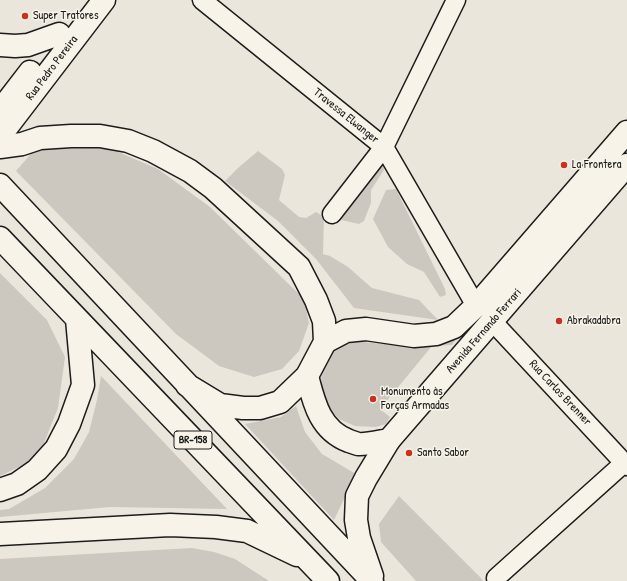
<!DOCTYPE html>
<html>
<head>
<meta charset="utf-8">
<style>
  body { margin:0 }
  canvas { display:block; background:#eae6dc }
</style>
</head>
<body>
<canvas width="627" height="581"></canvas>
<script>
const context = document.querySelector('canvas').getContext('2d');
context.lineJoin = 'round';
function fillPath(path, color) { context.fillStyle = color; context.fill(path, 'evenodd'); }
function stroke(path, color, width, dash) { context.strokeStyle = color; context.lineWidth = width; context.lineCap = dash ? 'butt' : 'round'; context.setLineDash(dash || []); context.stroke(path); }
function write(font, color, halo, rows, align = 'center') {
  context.font = font + ' "Patrick Hand",sans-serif'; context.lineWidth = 3; context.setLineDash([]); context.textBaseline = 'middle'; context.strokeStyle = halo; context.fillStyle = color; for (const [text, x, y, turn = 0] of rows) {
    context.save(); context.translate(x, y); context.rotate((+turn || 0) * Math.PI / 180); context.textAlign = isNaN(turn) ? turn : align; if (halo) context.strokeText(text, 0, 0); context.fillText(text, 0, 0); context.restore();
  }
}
fillPath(new Path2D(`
  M109,148L158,169L210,207L304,299L309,323L299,351L282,369L254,377L219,366L176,334L16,171L35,149Z
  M258,151L282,169L285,175L279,200L299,217L306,218L316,212L324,217L323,254L330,256L348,267L372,288L419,300L438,320L354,308L316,259L278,221L225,181L238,168Z
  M376,163L383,164L384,170L371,190V203L364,221L359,224L341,220L347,208Z
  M396,189L445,289L446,295L440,297L424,272L407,264L388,247L373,219L386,190Z
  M0,273L47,320L65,357L58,408L38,458L0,476Z
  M458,337L452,345L432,346L380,409L390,417L386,424L376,427L355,426L339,419L327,407L322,391L321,372L331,354L342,345L355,341L382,344L422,343Z
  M101,376L227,509L110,507L0,517V510L9,509L45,488L74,459L89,432L97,400Z
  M296,406L305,432L322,454L356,474L334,520L245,424L281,417Z
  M399,496L480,577L483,581H416L381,542L379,524Z
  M192,548L214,552L235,559L269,581H0V559Z`), '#ccc8c0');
const street = new Path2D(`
  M202,0L384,147L476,306
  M332,214L384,147L456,0
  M492,321L627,466
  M496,578L624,463`);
const secondary = new Path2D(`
  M0,45L15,46L28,45L59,34
  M0,111L30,72
  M0,136L104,0
  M325,342L346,331L366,329L414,336L436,334L454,327L476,306L627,132
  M307,376C314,403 320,430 349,441C352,442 355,443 358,444C365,445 382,441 389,440L627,165`);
const highway = new Path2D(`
  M0,147L22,144L40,138L71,136H100L128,141L153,151L190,171L213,188L299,267L316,300L324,321L325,342L307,376L280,402L260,408H243L220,405L187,385
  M0,185L372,581
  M0,238L328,581
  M0,490L17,484L37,470L56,449L69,424L83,385L77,319
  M0,534L170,525L216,527L247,531L297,555
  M372,576L359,538L356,520L357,496L366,478L389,440`);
stroke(street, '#1c1c1c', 21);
stroke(secondary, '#1c1c1c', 25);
stroke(highway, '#1c1c1c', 25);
stroke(street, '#f7f3e8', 18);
stroke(secondary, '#f7f3e8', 22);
stroke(highway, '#f7f3e8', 22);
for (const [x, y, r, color] of [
  [25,16,4,"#c8321e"],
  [564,165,4,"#c8321e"],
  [559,321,4,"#c8321e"],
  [373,399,4,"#c8321e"],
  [409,453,4,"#c8321e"]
]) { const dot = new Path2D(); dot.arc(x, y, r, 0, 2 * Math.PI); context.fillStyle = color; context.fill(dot); stroke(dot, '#f7f3e8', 1.5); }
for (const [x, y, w] of [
  [193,440,38]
]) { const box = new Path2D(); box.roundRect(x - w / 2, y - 9, w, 18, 3); context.fillStyle = '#f7f3e8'; context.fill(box); stroke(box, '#1c1c1c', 1); }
write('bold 11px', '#1c1c1c', null, [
  ["BR-158",193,440]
]);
write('12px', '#1c1c1c', '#f7f3e8', [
  ["Super Tratores",33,16],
  ["La Frontera",572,165],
  ["Abrakadabra",567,321],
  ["Monumento às",381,392],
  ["Forças Armadas",381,406],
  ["Santo Sabor",417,453]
], 'left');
write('12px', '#1c1c1c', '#f7f3e8', [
  ["Rua Pedro Pereira",52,68,-53],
  ["Travessa Elwanger",346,116,39],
  ["Avenida Fernando Ferrari",484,331,-49],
  ["Rua Carlos Brenner",560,393,47]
]);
</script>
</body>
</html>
